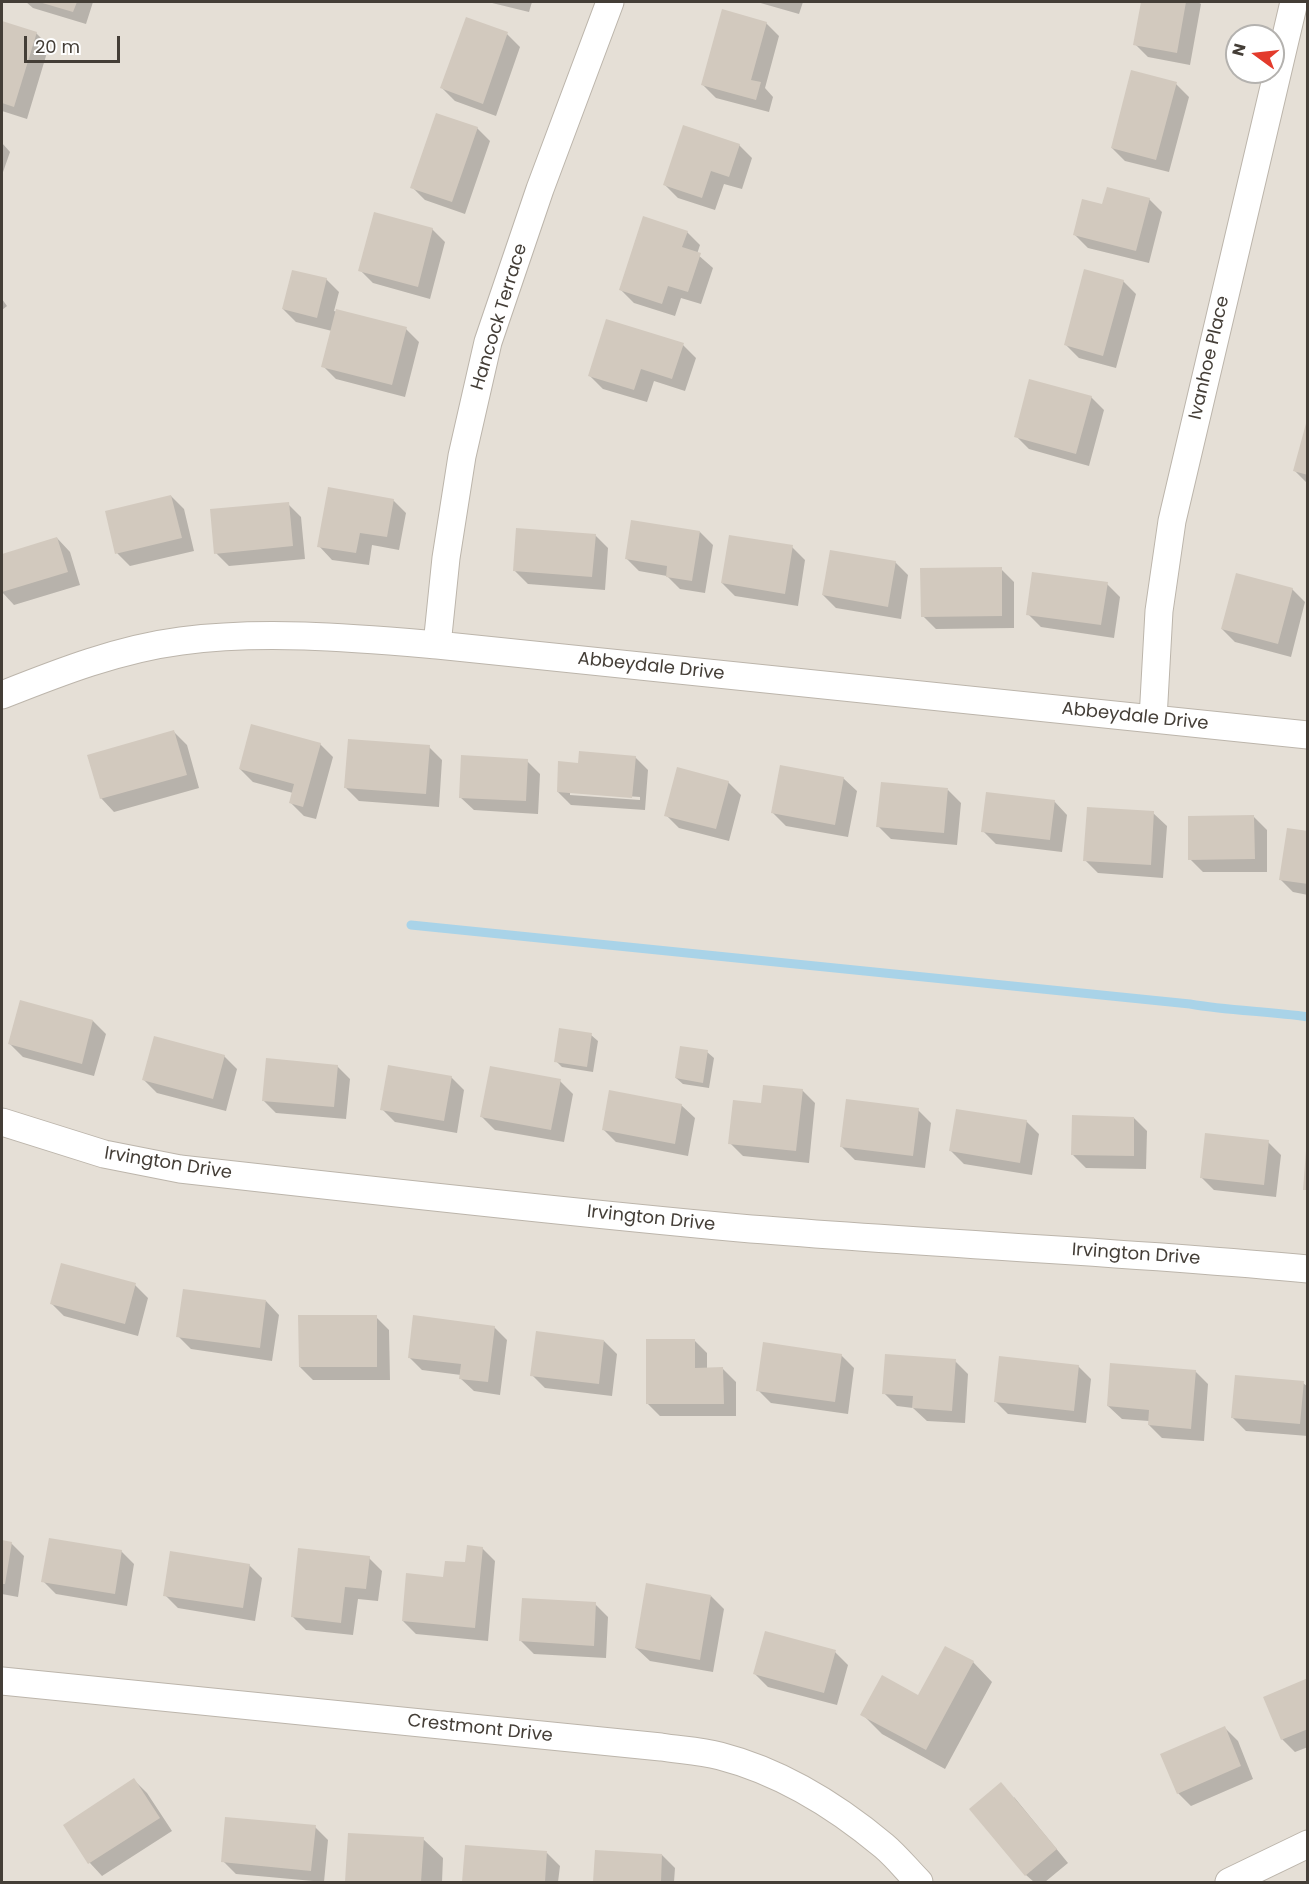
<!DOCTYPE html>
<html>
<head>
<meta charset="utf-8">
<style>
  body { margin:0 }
  #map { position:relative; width:1309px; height:1884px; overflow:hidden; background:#f2eee7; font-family:Poppins,sans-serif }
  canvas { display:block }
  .frame { position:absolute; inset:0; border:3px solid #443e37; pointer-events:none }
  .north { position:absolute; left:1225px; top:24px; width:60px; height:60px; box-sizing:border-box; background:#fff; border:2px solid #b4b2af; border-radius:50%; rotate:285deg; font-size:16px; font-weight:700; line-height:24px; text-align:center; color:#443e37 }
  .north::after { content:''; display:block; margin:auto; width:21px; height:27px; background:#e33b2c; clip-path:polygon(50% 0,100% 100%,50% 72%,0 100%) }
  .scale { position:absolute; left:24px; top:36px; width:96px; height:27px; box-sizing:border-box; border:3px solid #443e37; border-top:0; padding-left:8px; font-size:18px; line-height:21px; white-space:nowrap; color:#443e37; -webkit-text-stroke:4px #fff; paint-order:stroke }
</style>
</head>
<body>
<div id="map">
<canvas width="1309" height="1884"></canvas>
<div class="frame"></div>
<div class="north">N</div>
<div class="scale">20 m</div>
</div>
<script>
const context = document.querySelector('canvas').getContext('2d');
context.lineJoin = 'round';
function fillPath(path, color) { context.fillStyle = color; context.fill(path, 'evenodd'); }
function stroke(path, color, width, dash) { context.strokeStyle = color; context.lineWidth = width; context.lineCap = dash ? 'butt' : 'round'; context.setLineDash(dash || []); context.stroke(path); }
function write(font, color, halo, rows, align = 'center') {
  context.font = font + ' Poppins,sans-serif'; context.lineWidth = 4.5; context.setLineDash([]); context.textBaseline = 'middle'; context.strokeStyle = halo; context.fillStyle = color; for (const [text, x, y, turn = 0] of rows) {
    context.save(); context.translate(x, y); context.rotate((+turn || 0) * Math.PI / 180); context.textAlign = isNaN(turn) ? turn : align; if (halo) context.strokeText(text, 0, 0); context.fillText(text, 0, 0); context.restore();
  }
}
fillPath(new Path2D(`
  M2,2H1307V1882H2ZM1237,36H1273V72H1237Z`), '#e5dfd6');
fillPath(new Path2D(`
  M26,2H93L86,24L33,8Z
  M488,2H532L529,12Z
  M757,2H803L799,14Z
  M1142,2H1198L1201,4L1190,65L1148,57L1135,44Z
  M2,22L36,33L49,46L27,119L2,111Z
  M766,23L779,36L765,88L773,97L769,112L716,98L703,85Z
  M507,34L520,47L496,116L455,101L442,88Z
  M1176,84L1189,97L1169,172L1125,161L1112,148Z
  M477,128L490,141L465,214L425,200L412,187Z
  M2,143L10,152L2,175Z
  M739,145L752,158L742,189L724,184L715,210L678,198L665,185Z
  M1149,199L1162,212L1149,263L1088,248L1075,235L1103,206Z
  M432,229L445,242L430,299L373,283L360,270Z
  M687,232L700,245L697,254L713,268L701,304L681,298L675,316L634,303L621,290Z
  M326,279L339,292L334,311L406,329L419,342L405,397L336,379L323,366L332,331L296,322L283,309Z
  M1123,281L1136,294L1116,368L1079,358L1066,345Z
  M2,299L7,306L2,310Z
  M683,345L696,358L685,391L654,381L647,402L603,389L590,376Z
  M1091,397L1104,410L1089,466L1029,449L1016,436Z
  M1308,423V484L1295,471Z
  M171,496L184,509L194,551L130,566L117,553Z
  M393,500L406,513L399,550L372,545L369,565L332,560L319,546Z
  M288,504L301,517L305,559L229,566L216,553Z
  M700,532L713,545L705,593L680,589L667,576L639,571L626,558Z
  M595,535L608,548L605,590L528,584L515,571Z
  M57,538L70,552L80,585L14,605L2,592V555Z
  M792,547L805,560L798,606L735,596L722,583Z
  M895,562L908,575L901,619L836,608L823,595Z
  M1001,569L1014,582V628L936,629L923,616Z
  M1107,584L1120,597L1114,638L1041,627L1028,614Z
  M1292,589L1305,602L1291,657L1235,642L1222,629Z
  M174,732L187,745L199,788L114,812L101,798Z
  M320,744L333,757L316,819L304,816L291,803L293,793L253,782L240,769Z
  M429,747L442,760L439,807L359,801L346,788Z
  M635,757L648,770L645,810L571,805L558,792L580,764ZM570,792L640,797V800L570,795Z
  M527,761L540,774L538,814L474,810L460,797Z
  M843,778L857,791L848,837L786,826L773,813Z
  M728,782L741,795L729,841L679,828L666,815Z
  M948,790L961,803L957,845L891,839L878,826Z
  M1054,801L1067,815L1062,852L996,844L983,831Z
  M1153,813L1167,826L1163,878L1098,873L1085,860Z
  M1254,817L1267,830V872H1203L1190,859Z
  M1308,833V895L1293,892L1280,879Z
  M93,1021L106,1034L94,1076L23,1057L10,1044Z
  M591,1035L598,1041L593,1072L562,1067L556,1061Z
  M707,1052L714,1058L709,1088L683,1084L676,1078Z
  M224,1056L237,1069L226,1111L157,1093L144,1080Z
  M337,1066L350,1079L346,1119L276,1113L263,1100Z
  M451,1077L464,1090L457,1133L395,1122L382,1109Z
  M560,1081L573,1094L564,1142L495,1130L482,1117Z
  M802,1090L815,1103L809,1163L743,1156L730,1143L762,1104Z
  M681,1105L695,1118L688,1156L616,1142L603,1129Z
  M918,1110L931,1123L925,1168L855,1160L842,1147Z
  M1134,1118L1147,1131L1146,1169L1086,1168L1073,1155Z
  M1026,1121L1039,1134L1032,1175L964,1164L951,1151Z
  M1268,1142L1281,1155L1276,1197L1214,1190L1201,1177Z
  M135,1285L148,1298L138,1336L64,1316L51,1303Z
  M266,1301L279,1315L272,1361L191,1349L178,1336Z
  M376,1317L389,1330L390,1380H313L300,1367Z
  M494,1327L507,1340L500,1395L474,1391L460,1378L461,1375L422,1370L409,1357Z
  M694,1340L707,1353V1369H723L736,1382V1416H660L647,1403Z
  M604,1341L617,1354L612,1396L545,1388L532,1375Z
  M841,1355L854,1368L848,1414L771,1403L758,1390Z
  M955,1361L968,1374L965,1423L927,1421L913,1408L897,1406L884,1393Z
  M1078,1366L1091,1379L1086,1423L1008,1414L995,1401Z
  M1195,1371L1208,1384L1204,1441L1162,1438L1149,1425V1421L1122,1419L1108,1406Z
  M1303,1383L1308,1387V1436L1246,1431L1232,1417Z
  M2,1542L11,1543L24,1556L18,1597L2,1594Z
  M482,1548L495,1561L488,1641L416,1634L403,1621L445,1578L466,1564Z
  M121,1551L134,1564L127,1606L56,1594L43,1581Z
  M369,1558L382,1571L378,1601L358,1599L353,1635L306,1630L293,1617Z
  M249,1565L262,1578L255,1621L178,1608L165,1595Z
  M711,1596L724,1609L713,1672L650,1661L636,1648Z
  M595,1604L608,1617L606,1658L534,1654L521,1641Z
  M835,1652L848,1665L837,1705L768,1687L755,1674Z
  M973,1662L992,1682L945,1769L882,1734L862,1714L918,1697Z
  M1308,1679V1747L1295,1752L1282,1739Z
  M1225,1728L1238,1741L1253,1779L1191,1806L1178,1793Z
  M134,1780L147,1793L172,1831L102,1876L90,1863L65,1825Z
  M1014,1797L1068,1863L1045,1882H1034L1026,1875Z
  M315,1827L328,1840L324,1882L236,1874L223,1861Z
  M350,1835L423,1839L443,1858L442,1882H347Z
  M466,1846L547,1853L560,1866L558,1882H463Z
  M596,1851L662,1855L675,1868L674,1882H594Z`), '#0003');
stroke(new Path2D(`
  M411,925L1190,1004C1229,1011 1268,1011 1308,1017`), '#a9d3e8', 9);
fillPath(new Path2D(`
  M39,2H77L73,12Z
  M1141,2H1186L1177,53L1133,45Z
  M722,9L767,22L751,80L761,82L756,100L701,85Z
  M466,17L508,32L483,104L440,88Z
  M2,21L37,32L14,107L2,103Z
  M1131,70L1177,82L1156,160L1111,148Z
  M436,113L478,127L452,202L410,188Z
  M683,125L740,144L729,177L711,171L702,198L663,185Z
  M1107,187L1150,198L1136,251L1073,235L1082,199L1102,204Z
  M374,212L433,228L418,287L358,271Z
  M643,216L688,231L682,247L701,253L688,292L668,286L662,304L619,290Z
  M1084,269L1124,280L1103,356L1064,345Z
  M292,270L327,278L317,318L282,309Z
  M336,309L407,327L392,385L321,367Z
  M606,319L684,343L672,379L641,369L634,390L588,376Z
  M1029,379L1092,396L1076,454L1014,437Z
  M1307,420H1308V475L1293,471Z
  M328,487L394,499L387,537L360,533L356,553L317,547Z
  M171,495L182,538L115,554L105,511Z
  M289,502L293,546L214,554L210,509Z
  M631,520L700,531L692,581L666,577L667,566L625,559Z
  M516,528L596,534L592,577L513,571Z
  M729,535L793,545L785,594L721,583Z
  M57,537L68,572L2,592V554Z
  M830,550L896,561L888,607L822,595Z
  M1002,567V616L921,617L920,568Z
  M1032,572L1108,582L1101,625L1026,615Z
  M1236,573L1293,588L1278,644L1221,629Z
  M251,724L321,743L303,807L289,803L294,784L239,769Z
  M174,730L187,775L100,799L87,755Z
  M348,739L430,745L426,794L344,788Z
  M579,751L636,756L632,798L557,792L558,761L578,763Z
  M461,755L528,759L526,801L459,798Z
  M780,765L844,777L835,825L771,813Z
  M677,767L729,781L716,829L664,816Z
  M881,782L948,788L944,833L876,827Z
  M986,792L1055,800L1050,840L981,832Z
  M1087,807L1154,811L1151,865L1083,861Z
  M1254,815L1255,859L1188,860V816Z
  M1287,828L1308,831V884L1279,880Z
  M20,1000L93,1020L82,1064L8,1044Z
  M559,1028L592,1033L587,1067L554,1062Z
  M154,1036L225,1055L213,1099L142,1080Z
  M680,1046L708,1050L703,1083L675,1078Z
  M266,1058L338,1065L334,1107L262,1101Z
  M388,1065L452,1076L444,1121L380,1110Z
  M490,1066L561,1079L551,1130L480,1117Z
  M763,1085L803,1089L796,1151L728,1144L733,1100L761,1103Z
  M609,1090L682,1104L675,1144L602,1130Z
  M846,1099L919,1108L913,1156L840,1147Z
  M956,1109L1027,1120L1020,1163L949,1151Z
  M1072,1115L1134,1117V1156L1071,1155Z
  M1205,1133L1269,1140L1264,1185L1200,1178Z
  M1306,1151H1308V1190H1303Z
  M61,1263L136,1283L125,1324L50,1304Z
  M183,1289L266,1300L260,1348L176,1337Z
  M298,1315H377V1367H299Z
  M413,1315L495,1326L488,1382L459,1379L461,1364L408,1358Z
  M536,1331L604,1340L599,1384L530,1376Z
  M646,1339H695V1368L723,1367L724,1404H646Z
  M763,1342L842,1354L835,1402L756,1391Z
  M885,1354L956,1359L952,1411L912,1408L913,1396L882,1394Z
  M999,1356L1079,1365L1074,1411L994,1402Z
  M1110,1363L1196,1370L1191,1429L1148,1425L1149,1410L1107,1406Z
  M1235,1375L1304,1381L1300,1424L1231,1418Z
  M49,1538L122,1550L115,1594L41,1582Z
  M2,1540L12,1542L5,1584H2Z
  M467,1545L483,1547L475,1628L402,1621L406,1573L443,1577L445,1561L465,1562Z
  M298,1548L370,1556L366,1589L345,1587L341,1623L291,1617Z
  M170,1551L250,1564L243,1608L163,1596Z
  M646,1583L711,1595L700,1660L635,1648Z
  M522,1598L596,1602L594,1646L519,1641Z
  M765,1631L836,1650L824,1693L753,1674Z
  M945,1646L974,1661L926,1750L860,1715L882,1675L918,1695Z
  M1308,1678V1729L1281,1740L1263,1697Z
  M1225,1726L1241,1766L1177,1794L1160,1754Z
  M134,1778L160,1818L88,1864L63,1825Z
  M1001,1782L1057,1849L1025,1876L969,1809Z
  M225,1817L316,1825L311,1871L221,1862Z
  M348,1833L424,1837L421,1882H345Z
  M465,1845L547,1851L545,1882H462Z
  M595,1850L662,1854L661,1882H593Z`), '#d2c9be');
const minor = new Path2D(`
  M437,645L446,558L462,456L488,342L540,189L610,2
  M2,695C60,672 119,649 181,641C265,630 353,638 437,645L1308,735
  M1153,719L1159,611L1172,521L1294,2
  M2,1122L104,1154L180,1169C367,1190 554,1211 740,1228C929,1244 1119,1251 1308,1269
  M2,1681L661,1747C680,1750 701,1751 720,1756C782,1772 835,1805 884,1846C897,1857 907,1870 919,1882
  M1229,1882L1308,1844`);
stroke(minor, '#bcb5ab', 29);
stroke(minor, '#fff', 27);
write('18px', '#443e37', '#fff', [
  ["Hancock Terrace",500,317,-73],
  ["Ivanhoe Place",1210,358,-77],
  ["Abbeydale Drive",651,667,6],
  ["Abbeydale Drive",1135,717,6],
  ["Irvington Drive",168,1164,9],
  ["Irvington Drive",651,1219,6],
  ["Irvington Drive",1136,1255,4],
  ["Crestmont Drive",480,1729,6]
]);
</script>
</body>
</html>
